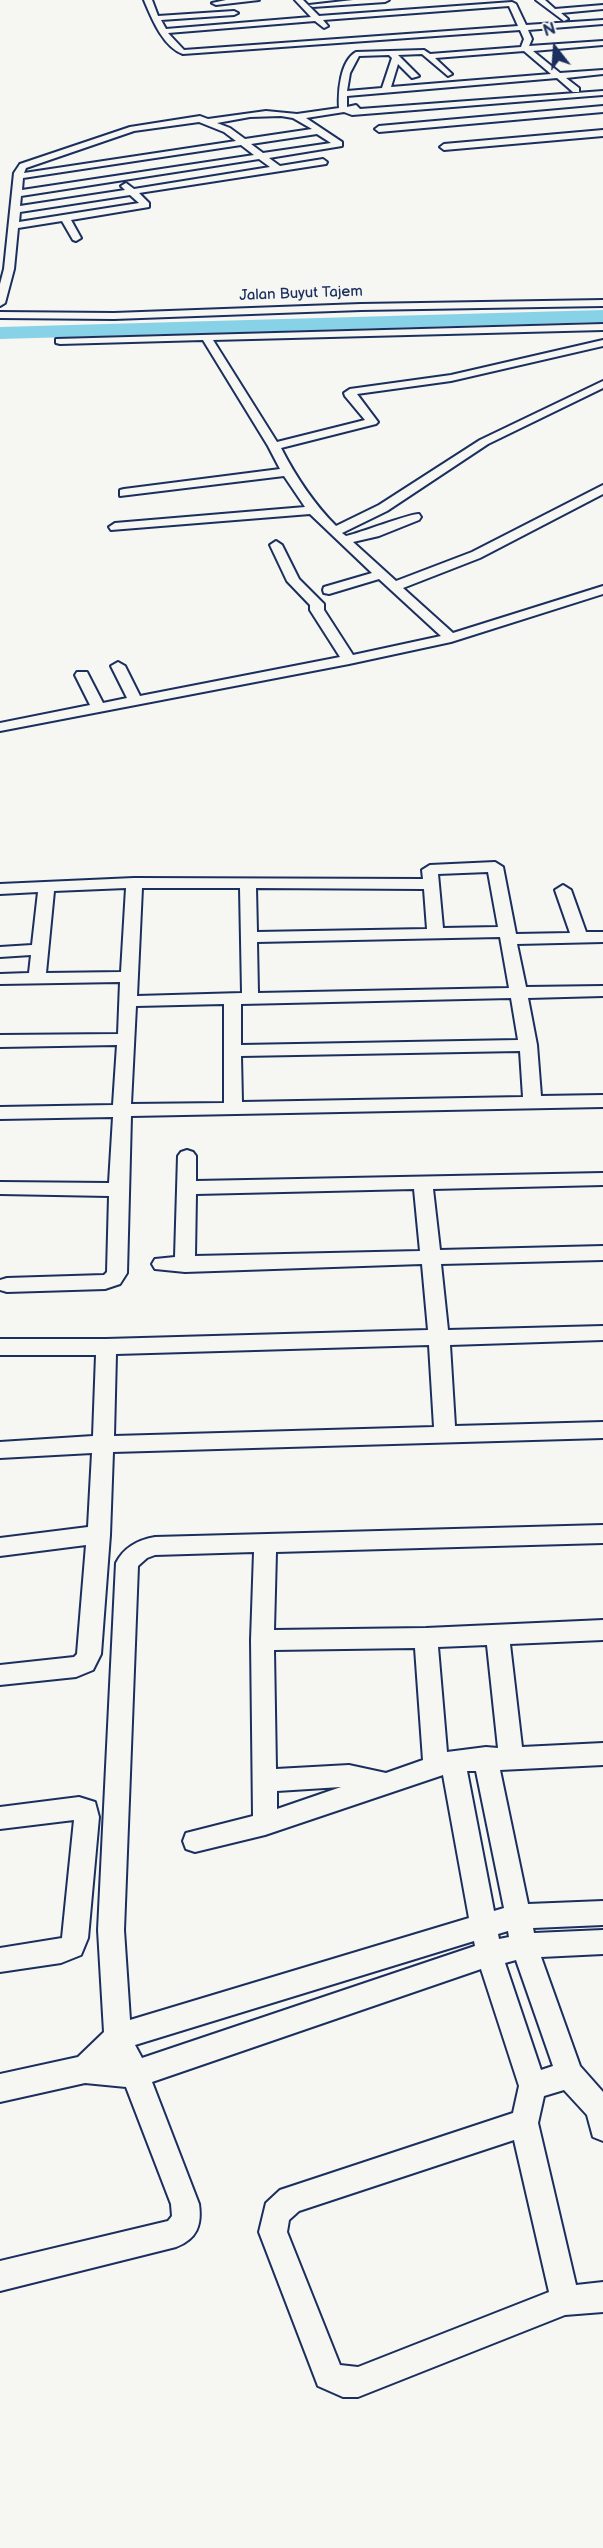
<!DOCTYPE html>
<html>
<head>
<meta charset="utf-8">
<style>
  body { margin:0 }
  #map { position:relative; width:603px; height:2548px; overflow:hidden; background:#f6f6f2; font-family:"Balsamiq Sans",sans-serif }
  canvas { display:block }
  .north { position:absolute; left:525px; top:18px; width:60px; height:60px; -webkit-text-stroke:4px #f6f6f2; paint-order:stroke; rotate:343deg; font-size:16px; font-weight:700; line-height:24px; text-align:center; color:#1b2f5e }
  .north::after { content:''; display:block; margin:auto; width:21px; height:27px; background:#1b2f5e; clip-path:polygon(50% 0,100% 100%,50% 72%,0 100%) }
</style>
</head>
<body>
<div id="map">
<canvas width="603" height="2548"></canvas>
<div class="north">N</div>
</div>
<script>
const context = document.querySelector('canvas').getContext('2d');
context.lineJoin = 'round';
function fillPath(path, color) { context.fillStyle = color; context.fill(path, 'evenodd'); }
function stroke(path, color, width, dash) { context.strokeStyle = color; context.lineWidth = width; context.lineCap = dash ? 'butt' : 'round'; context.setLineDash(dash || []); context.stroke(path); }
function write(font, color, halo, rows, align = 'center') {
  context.font = font + ' "Balsamiq Sans",sans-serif'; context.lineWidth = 5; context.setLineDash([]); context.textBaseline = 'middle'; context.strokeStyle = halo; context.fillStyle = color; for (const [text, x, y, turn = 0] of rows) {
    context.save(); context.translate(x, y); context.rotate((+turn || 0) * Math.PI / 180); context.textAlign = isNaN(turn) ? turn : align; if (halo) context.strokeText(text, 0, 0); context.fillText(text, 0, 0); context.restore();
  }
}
fillPath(new Path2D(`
  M603,310V322L0,339V327Z`), '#88d2e8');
const street = new Path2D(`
  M144,0H152L158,16L234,11L238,13L234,15L161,20L166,29L311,17L295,0H303L319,16L512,2L516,4L526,25L603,20V24L528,30L532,39L529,46L603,41V45L533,51L560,73L603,70V74L566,78L579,88V92H573L557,78L347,96V107L356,105L360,109L603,91V95L352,115L344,112L306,118L342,142V146L269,158L280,166L323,159L327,162L326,164L139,193L149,203V207L71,220L81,238L76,241L73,240L62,221L18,228L14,269L5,303L0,306V284L4,269L14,173L20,164L130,127L200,116L208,119L266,111L297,114L339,108C338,92 340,61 356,52L424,50L430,54L521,47L524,39L520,30L183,54C163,47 152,19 144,0ZM509,6L518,26L184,50L168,33L315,21L324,28L328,26L323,20ZM524,51L551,74L391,87L398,64L412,78L419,76L398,55L422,54L448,76L452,74L435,58ZM389,55L392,58L382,88L347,91L350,73L359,56ZM281,116L293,118L312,129L245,139L230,128L217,123L250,117ZM199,122L224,132L236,141L24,173L26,168L134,131ZM317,134L331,143L263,153L251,144ZM241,145L254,155L22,190L23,178ZM259,159L270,167L134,189L126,183L121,186L125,190L20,206L21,196ZM130,195L139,203L19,222L20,212Z
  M226,0H259L216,5L212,3Z
  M353,0H389L385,2L313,7L309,5Z
  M536,0H545L555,9L603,5V9L561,13L568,19L564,21Z
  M603,106V112L379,132L375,129L379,126Z
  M603,130V136L444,150L440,147L444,144Z
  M603,300V306L361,310L114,319L0,318V312L114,313L361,304Z
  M603,324V330L213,340L277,442L365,420L345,396L344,393L350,389L451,375L603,340V346L451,381L357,394L378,422L376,424L281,448C296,477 313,503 336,526L379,505L480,440L603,381V388L488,444L387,511L342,533L346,536C360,533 411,513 419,514L421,517L419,520L379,536L353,542L396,581L472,552L603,485V494L480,558L403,588L453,633L603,586V594L451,642L349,664L0,731V723L90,705L75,675L77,672H87L103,703L127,698L111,666L118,662L125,666L140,696L340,657L310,610V605L287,581L270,545L276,541L282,545L299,579L324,604V610L353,655L441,636L379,579L329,594L324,593L323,590L324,587L372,573L310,514L111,530L109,527L115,523L305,507L284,476L120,496V490L124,489L280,469L268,446L203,340L60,344L56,343V339Z
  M495,862L503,867L516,934L570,933L555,890L563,885L571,890L586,932H603V942L517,944L526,987L603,986V996L528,998L537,1045L541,1096L603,1095V1107L131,1116L127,1273L120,1284L105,1289L7,1292L0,1290V1280L7,1278L104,1275L107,1272L109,1196L0,1194V1182L109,1183L113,1117L0,1119V1107L113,1105L117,1045L0,1047V1035L118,1034L120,982L0,984V974L29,973L31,955L0,957V947L32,945L38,892L0,894V884L134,878L423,879L422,870L430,865ZM488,872L498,927L443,928L438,874ZM126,888L121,972L46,973L54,891ZM142,888H240L242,993L137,996ZM256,888L424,889L427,929L257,932ZM500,937L509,988L258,993L257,942ZM511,998L518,1040L241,1045V1004ZM224,1004V1103L131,1104L136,1006ZM520,1051L523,1097L242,1102L241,1056Z
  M187,1150L193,1152L196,1156V1181L603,1173V1185L433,1189L440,1250L603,1246V1260L441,1264L448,1330L603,1326V1340L450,1345L455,1426L603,1422V1438L113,1452L110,1535L101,1654L93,1670L76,1677L0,1685V1665L74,1657L77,1654L86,1545L0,1556V1538L88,1527L92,1453L0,1458V1442L93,1436L96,1355H0V1339H106L428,1330L422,1264L185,1272L155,1269L152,1264L155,1259L175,1257L178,1156L181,1152ZM414,1189L420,1251L195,1256L196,1194ZM429,1345L434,1427L114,1436L116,1354Z
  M603,1525V1543L276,1552L274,1630L426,1628L603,1620V1640L510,1644L522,1747L603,1743V1765L500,1770L528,1904L603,1901V1925L533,1928L534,1933L603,1930V1954L541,1957L580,2066L603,2092V2141L593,2137L587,2115L564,2090L544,2096L538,2123L576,2285L603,2282V2312L565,2315L358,2397H343L318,2386L259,2232L266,2203L280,2190L513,2113L519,2086L481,1969L152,2082L199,2204C202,2225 197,2239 176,2247L0,2291V2261L168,2221L172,2216L171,2204L126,2087L85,2083L0,2102V2074L78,2057L104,2032L98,1930L116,1563C124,1547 138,1540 155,1537ZM254,1552L251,1640L253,1816L186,1833L183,1841L186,1849L195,1852L265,1835L443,1775L469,1918L130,2020L124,1930L138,1566L147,1558L155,1555ZM487,1645L498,1748L486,1747L447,1752L438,1647ZM415,1648L423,1760L386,1773L349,1765L276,1769L274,1650ZM467,1771H476L504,1908L494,1911ZM341,1787L277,1809V1791ZM508,1931L509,1937L499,1939L498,1934ZM474,1941L475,1946L142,2058L135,2045ZM516,1960L553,2066L541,2070L505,1963ZM514,2140L549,2292L358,2367L340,2365L287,2232L289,2220L299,2211Z
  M79,1797L95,1802L99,1817L88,1938L81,1955L61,1963L0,1972V1948L62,1938L74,1820L0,1829V1807Z`);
stroke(street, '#1b2f5e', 4);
fillPath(street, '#f6f6f2');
write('15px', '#1b2f5e', '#f6f6f2', [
  ["Jalan Buyut Tajem",301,294,-2]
]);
</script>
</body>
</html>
